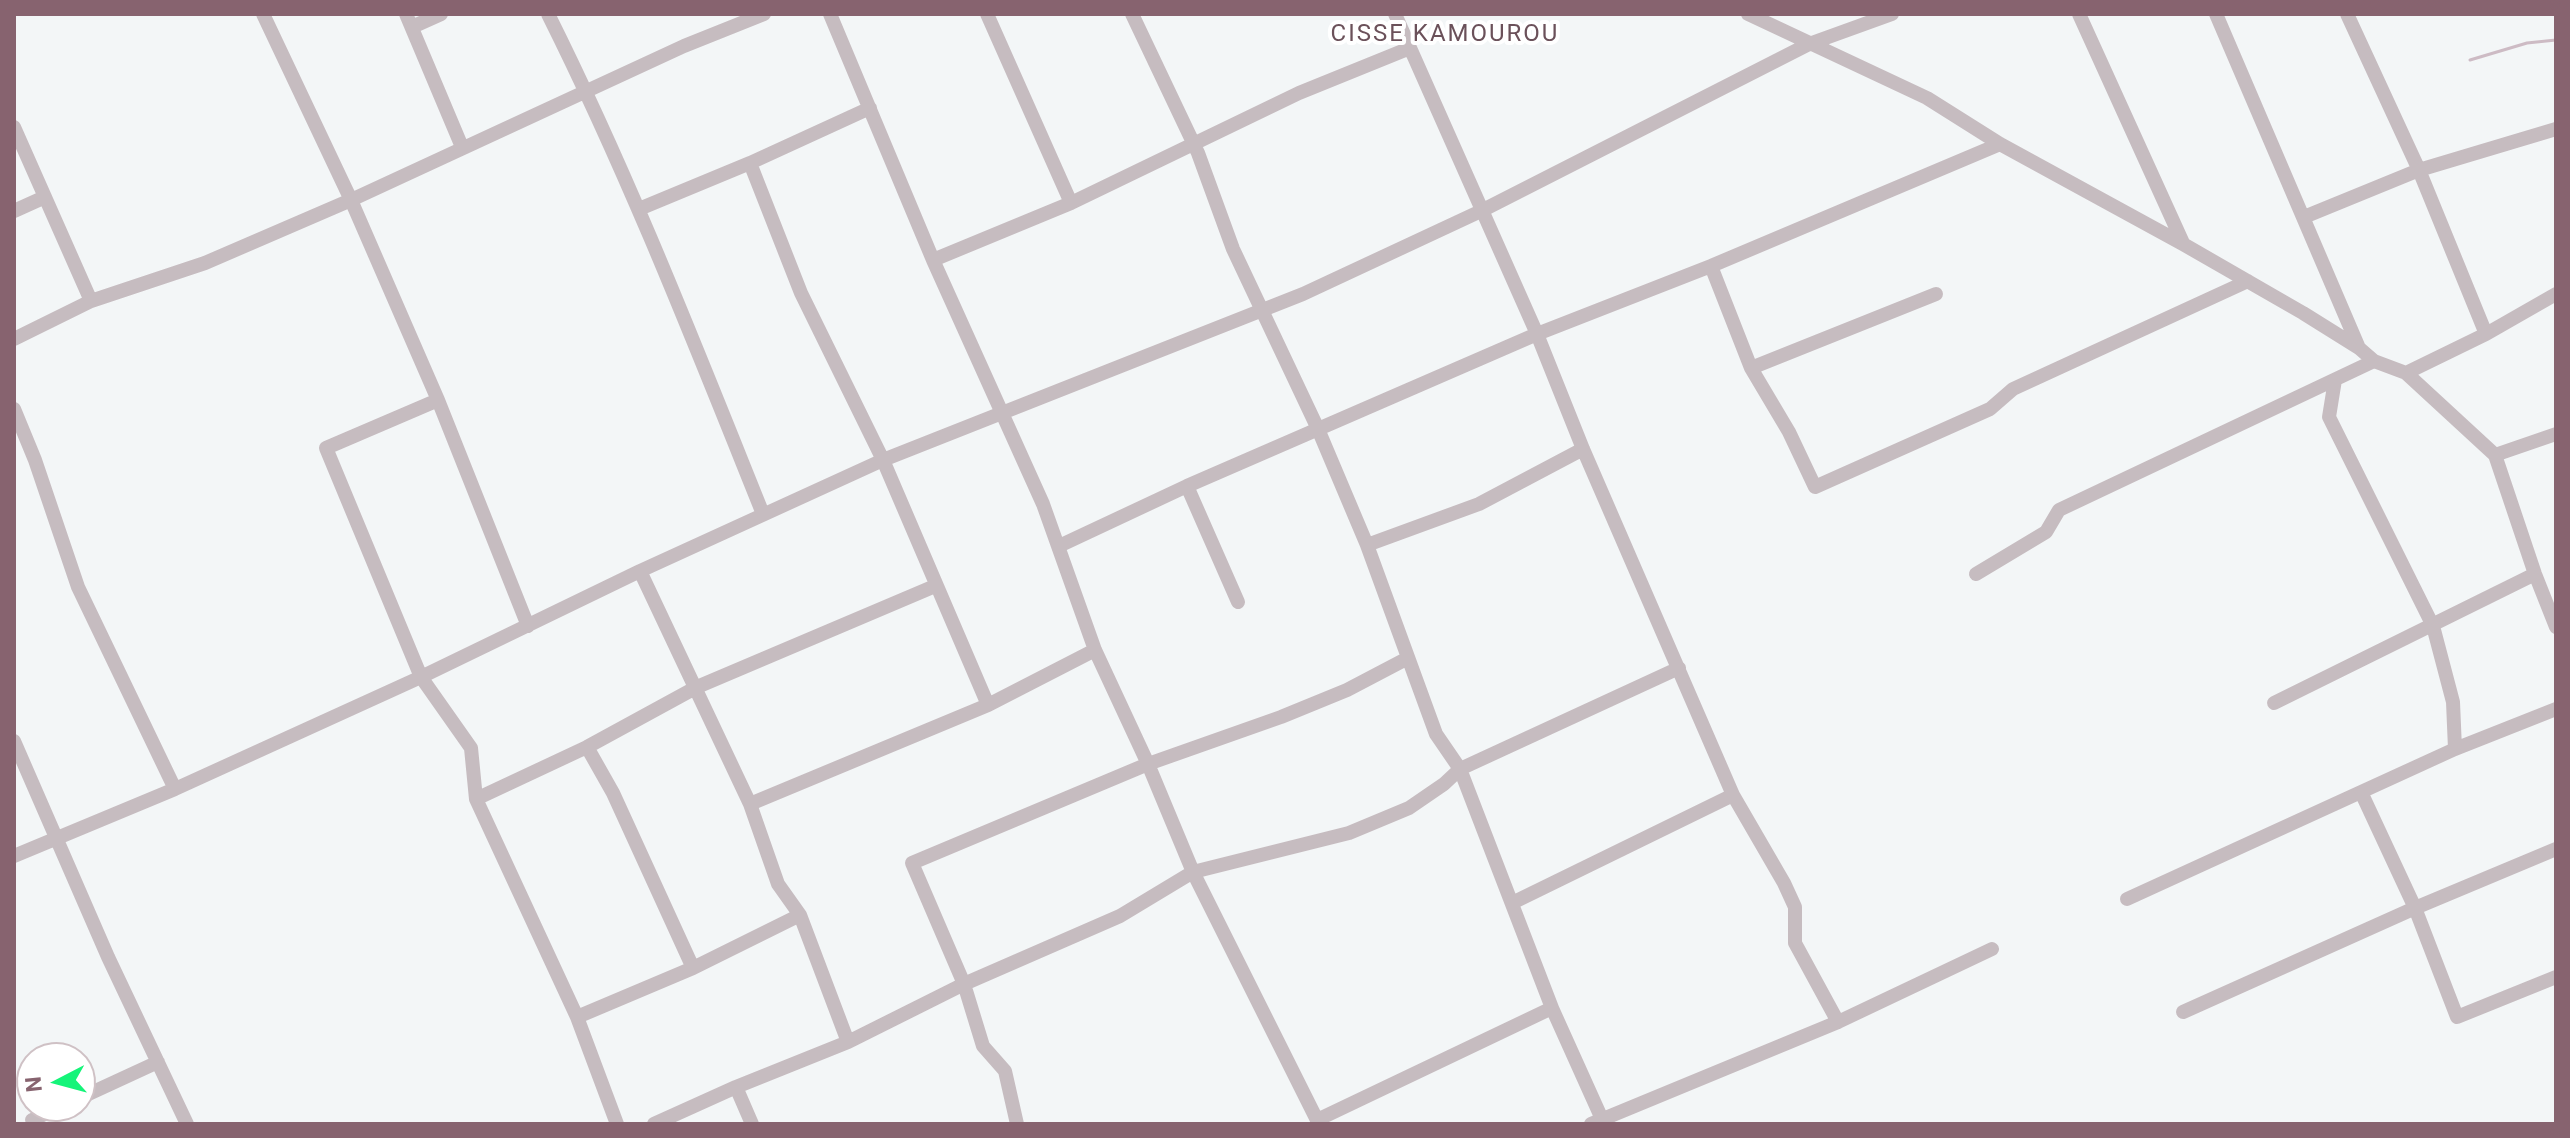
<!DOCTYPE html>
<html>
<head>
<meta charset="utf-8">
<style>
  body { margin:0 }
  #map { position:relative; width:2570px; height:1138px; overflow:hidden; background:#f3f6f7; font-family:Roboto,sans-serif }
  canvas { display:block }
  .frame { position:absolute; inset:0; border:16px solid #87636f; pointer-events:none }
  .north { position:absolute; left:16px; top:1042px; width:80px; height:80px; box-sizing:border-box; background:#fff; border:2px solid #cfc1c5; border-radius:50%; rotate:264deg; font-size:22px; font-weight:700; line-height:32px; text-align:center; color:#87636f }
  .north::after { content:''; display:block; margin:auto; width:28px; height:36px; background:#15f479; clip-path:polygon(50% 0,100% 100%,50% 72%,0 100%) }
</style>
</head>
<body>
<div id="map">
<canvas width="2570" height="1138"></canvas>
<div class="frame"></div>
<div class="north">N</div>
</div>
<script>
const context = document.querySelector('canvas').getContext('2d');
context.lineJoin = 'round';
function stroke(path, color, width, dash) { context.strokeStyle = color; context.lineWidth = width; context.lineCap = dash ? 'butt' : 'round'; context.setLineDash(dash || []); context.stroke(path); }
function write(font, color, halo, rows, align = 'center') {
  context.font = font + ' Roboto,sans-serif'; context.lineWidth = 8; context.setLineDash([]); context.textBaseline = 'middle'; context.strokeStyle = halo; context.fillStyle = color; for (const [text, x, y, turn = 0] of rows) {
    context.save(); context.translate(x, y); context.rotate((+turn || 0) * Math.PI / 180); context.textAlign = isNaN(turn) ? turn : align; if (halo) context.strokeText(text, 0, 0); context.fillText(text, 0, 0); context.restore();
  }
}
stroke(new Path2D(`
  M2470,60L2527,43L2556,40`), '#cdbbc4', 3);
stroke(new Path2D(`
  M263,14L351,200L438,400L528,626
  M406,14L462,147
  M548,14C629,176 695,345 763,514
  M830,14L933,260L1043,504L1095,650L1148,764L1193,872L1317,1120L1552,1008L1602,1119
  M987,14L1071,203
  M1132,14L1198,153L1233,249L1318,429L1367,545L1479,504L1583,449
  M1395,14L1537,334L1583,449L1733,795L1784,883L1795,907V943L1838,1022
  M1748,14L1927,98L2000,144L2183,244L2303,313L2359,348L2374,361L2406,373L2495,455L2535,574L2556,627
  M2079,14L2183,243
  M2216,14L2359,348
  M2347,14L2419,170L2486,334
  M412,27L441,14
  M14,127L91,301
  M750,163L801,293L883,460L988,705
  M639,209L750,163L870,108
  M14,211L45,197
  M2304,217L2419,170L2556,129
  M933,260L1071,203L1299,93L1410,48
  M1711,266L1751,368L1789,432L1815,487L1990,409L2013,389L2248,281
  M14,339L91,301L205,263L351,200L684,46L764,14
  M1751,368L1936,294
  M2406,373L2486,334L2556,294
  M438,400L326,448L421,677L471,748L476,799L577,1017L617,1124
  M14,409L35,460L78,587L175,789
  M2495,455L2556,434
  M1187,486L1238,602
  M1367,545L1436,734L1460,769L1552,1008
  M1059,546L1187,486L1537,334L1711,266L2000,144
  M640,571L750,804L778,884L800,915L848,1042
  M1976,574L2046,532L2059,510L2374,361
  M2274,703L2535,574
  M14,741L108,957L187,1124
  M587,747L613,793L693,968
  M2455,749L2556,709
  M2361,792L2415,908L2457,1017L2556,977
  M476,799L587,747L697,687L935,586
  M750,804L988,705L1095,650
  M14,856L175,789L421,677L640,571L883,460L1303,294L1481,211L1809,44L1892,14
  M2127,899L2455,749L2453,702L2433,626L2329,417L2335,380
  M1512,903L1733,795
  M2183,1012L2415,908L2556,849
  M577,1017L693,968L800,915
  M736,1087L752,1124
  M80,1098L158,1062
  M34,1124L32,1120L62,1106
  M654,1124L736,1087L848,1042L964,984L1120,916L1193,872L1349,833L1409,808L1444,784L1460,769L1679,668
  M1017,1124L1005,1071L983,1046L964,984L912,863L1148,764L1281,717L1347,690L1408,658
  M1591,1124L1838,1022L1992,949`), '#c6bcc0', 14);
context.letterSpacing = '2px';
write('24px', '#6b515a', '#fff', [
  ["CISSE KAMOUROU",1445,35]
]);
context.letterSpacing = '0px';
</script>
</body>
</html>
